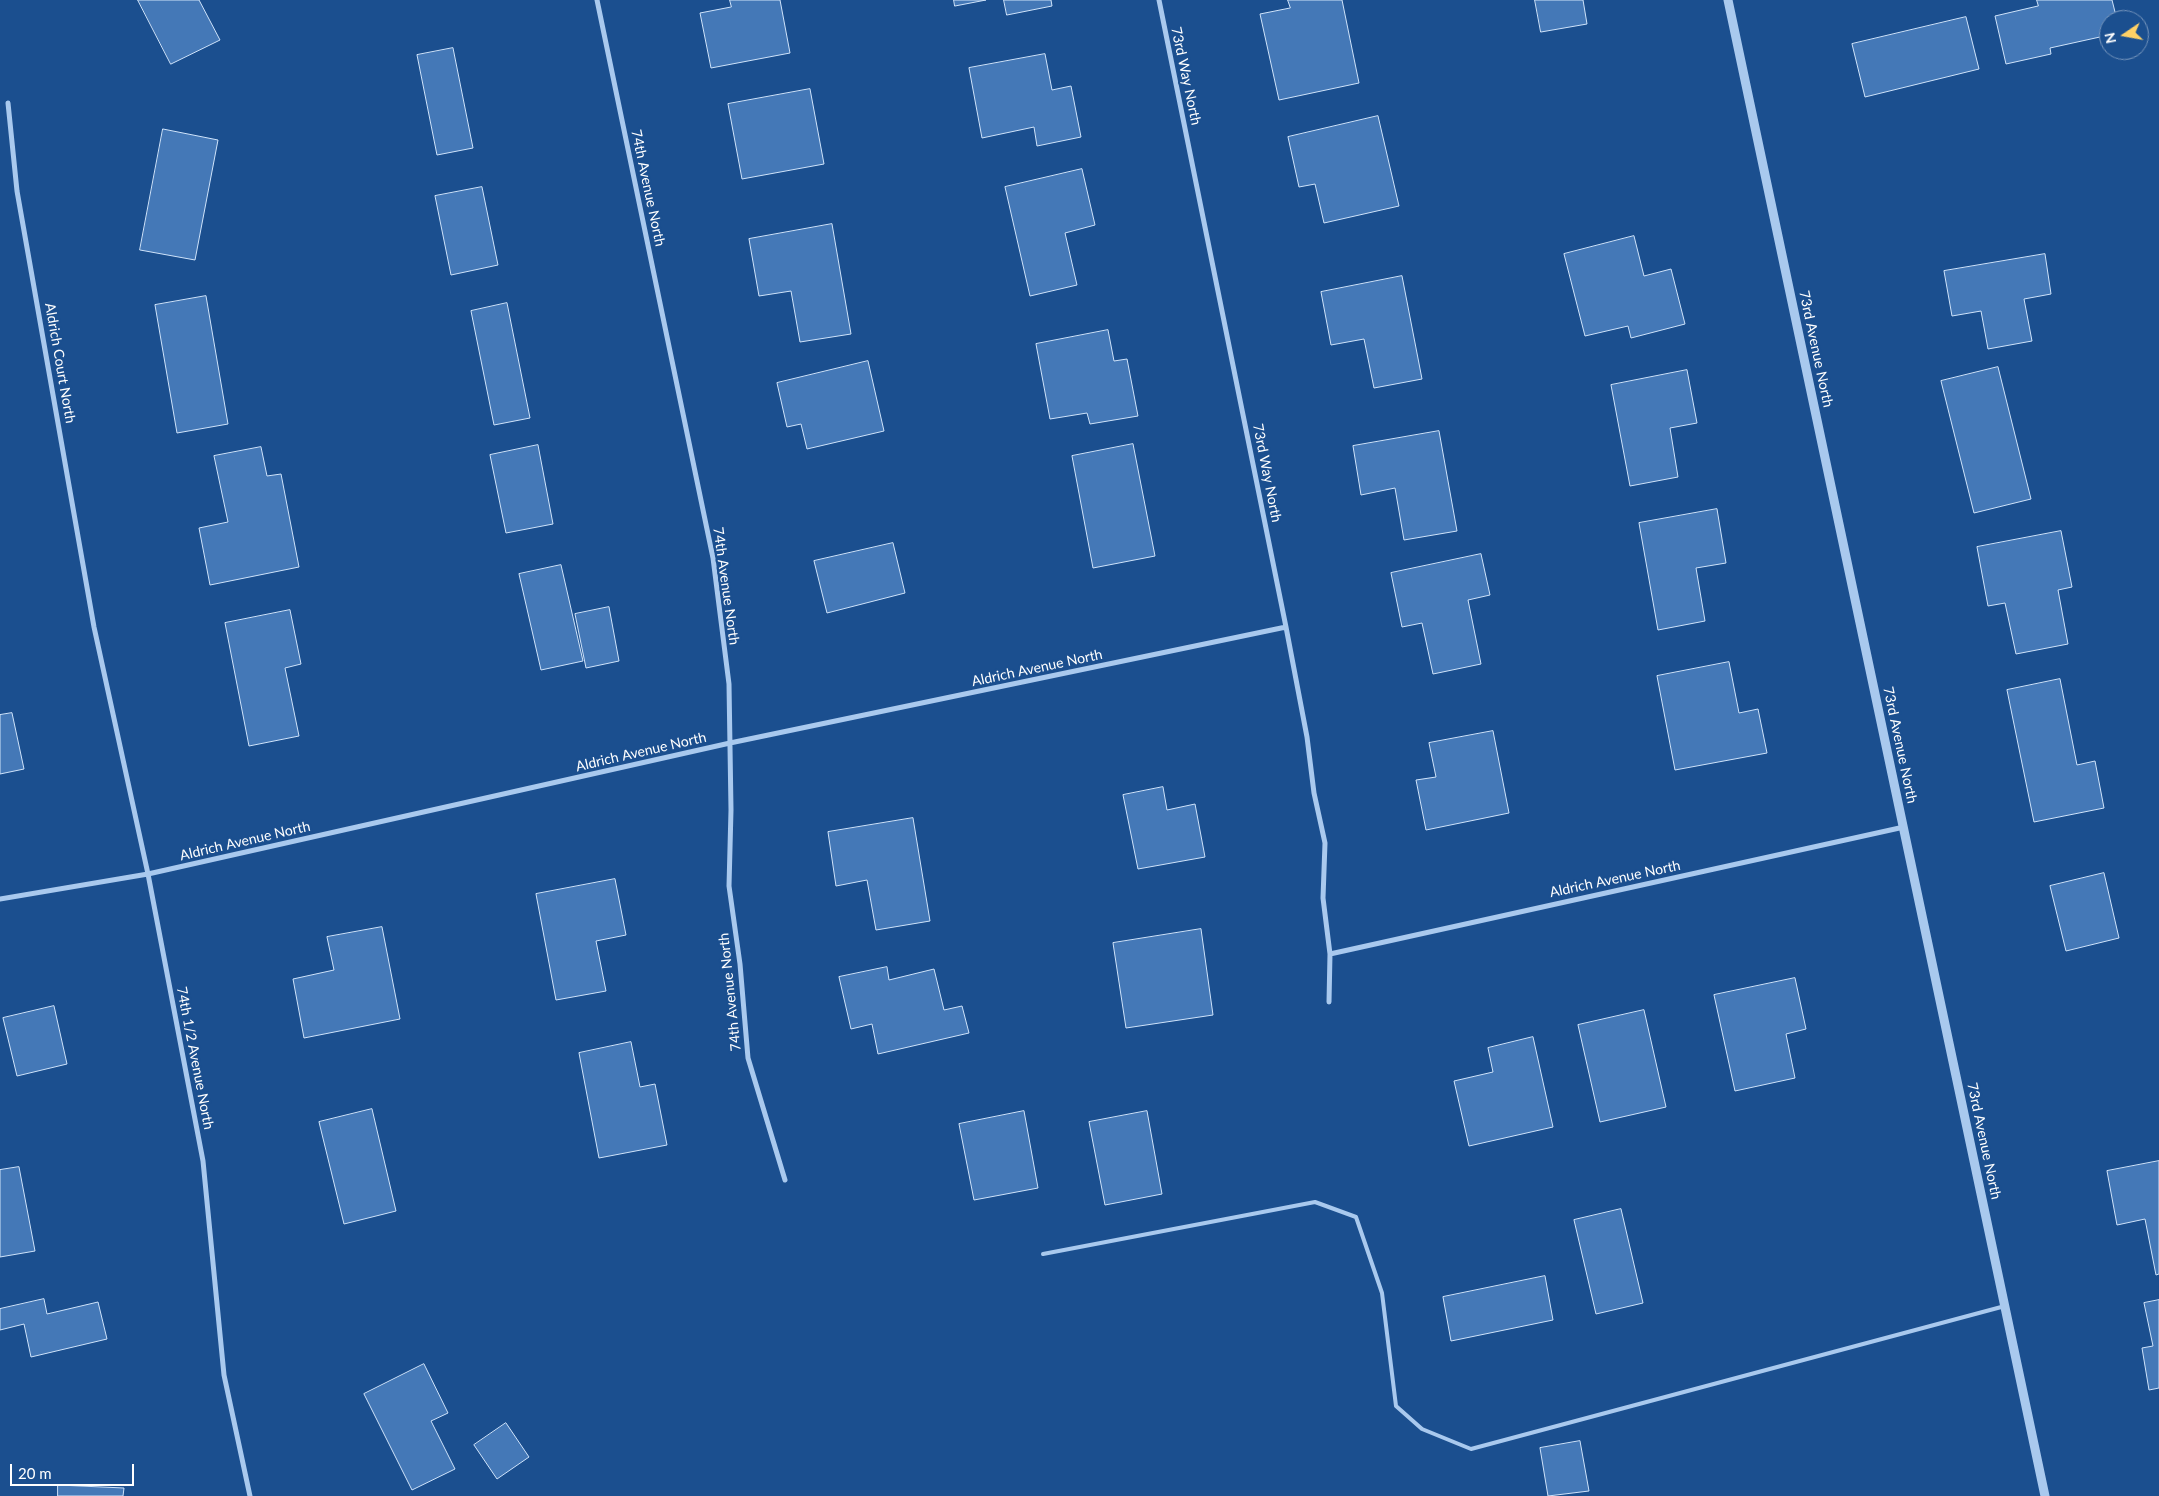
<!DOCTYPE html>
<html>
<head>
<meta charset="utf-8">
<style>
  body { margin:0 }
  #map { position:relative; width:2159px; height:1496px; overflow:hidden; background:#1b4f8f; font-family:Lato,sans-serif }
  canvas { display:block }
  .north { position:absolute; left:2099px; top:10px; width:50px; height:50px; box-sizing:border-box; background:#1b4f8f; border:1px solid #7695bc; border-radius:50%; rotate:258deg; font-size:14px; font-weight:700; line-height:20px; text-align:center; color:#fff }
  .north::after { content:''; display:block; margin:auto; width:18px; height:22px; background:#ffd166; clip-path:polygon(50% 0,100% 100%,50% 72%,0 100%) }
  .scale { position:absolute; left:10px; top:1464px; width:124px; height:22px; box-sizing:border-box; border:2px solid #fff; border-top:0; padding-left:6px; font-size:15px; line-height:18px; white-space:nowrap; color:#fff; -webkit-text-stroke:4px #1b4f8f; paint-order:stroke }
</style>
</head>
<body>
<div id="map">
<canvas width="2159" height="1496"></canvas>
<div class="north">N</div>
<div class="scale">20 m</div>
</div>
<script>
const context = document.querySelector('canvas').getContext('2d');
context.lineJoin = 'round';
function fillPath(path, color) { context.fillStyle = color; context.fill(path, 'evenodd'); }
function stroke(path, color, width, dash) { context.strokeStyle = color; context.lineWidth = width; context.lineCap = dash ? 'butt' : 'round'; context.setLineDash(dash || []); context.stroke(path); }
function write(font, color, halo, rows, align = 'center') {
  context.font = font + ' Lato,sans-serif'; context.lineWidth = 4.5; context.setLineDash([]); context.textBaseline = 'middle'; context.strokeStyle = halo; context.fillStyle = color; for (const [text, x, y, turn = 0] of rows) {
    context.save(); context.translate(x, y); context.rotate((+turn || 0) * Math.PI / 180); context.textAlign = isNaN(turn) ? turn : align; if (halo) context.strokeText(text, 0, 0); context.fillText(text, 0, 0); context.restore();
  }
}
const building = new Path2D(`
  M138,0H199L220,40L171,64Z
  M730,0H780L790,53L711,68L700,13L731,7Z
  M954,0H986L955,6Z
  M1004,0H1051L1052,6L1007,15Z
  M1288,0H1342L1359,83L1279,100L1260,14L1290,8Z
  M1535,0H1583L1587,24L1541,32Z
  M2037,0H2112L2117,20H2109V35L2050,48L2051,54L2006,64L1995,16L2038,6Z
  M1966,17L1979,69L1865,97L1852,44Z
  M453,48L473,148L437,155L417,55Z
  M1045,54L1052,90L1071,86L1081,137L1037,146L1034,127L982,138L969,68Z
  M810,89L824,164L742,179L728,104Z
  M1378,116L1399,206L1324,223L1315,184L1299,187L1288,137Z
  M163,129L218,140L195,260L140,250Z
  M1082,169L1095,225L1065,233L1077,285L1030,296L1005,187Z
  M482,187L498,265L451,275L435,196Z
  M832,224L851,334L800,342L791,291L759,296L749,239Z
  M1634,236L1644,276L1671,269L1685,324L1631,338L1628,326L1585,336L1564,254Z
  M2045,254L2051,294L2024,299L2032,341L1988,349L1981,311L1952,316L1944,271Z
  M1402,276L1422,379L1374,388L1364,339L1331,345L1321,292Z
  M206,296L228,424L177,433L155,305Z
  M507,303L530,418L494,425L471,311Z
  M1108,330L1114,361L1127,359L1138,416L1090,424L1087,413L1050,419L1036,344Z
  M868,361L884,431L807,449L801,424L787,427L777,383Z
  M1998,367L2031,499L1974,513L1941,381Z
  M1687,370L1697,423L1670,428L1678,477L1630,486L1611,385Z
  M1439,431L1457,531L1404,540L1395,488L1361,495L1353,446Z
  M1133,444L1155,556L1093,568L1072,456Z
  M538,445L553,524L506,533L490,455Z
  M261,447L267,476L281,474L299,567L210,585L199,528L228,522L214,456Z
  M1717,509L1726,563L1696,568L1705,621L1658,630L1639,523Z
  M2061,531L2072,587L2058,590L2068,644L2016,654L2005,603L1988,606L1977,547Z
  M893,543L905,593L827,613L814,561Z
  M1481,554L1490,595L1468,600L1481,664L1433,674L1422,623L1402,627L1391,573Z
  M561,565L583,661L541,670L519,574Z
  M609,607L619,661L586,668L575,614Z
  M290,610L301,664L285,668L299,736L249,746L225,623Z
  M1729,662L1739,713L1758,709L1767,753L1675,770L1657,676Z
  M2060,679L2077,765L2095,761L2104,808L2034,822L2007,690Z
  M12,713L24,769L0,774V715Z
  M1493,731L1509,813L1426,830L1416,780L1436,777L1429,743Z
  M1163,787L1167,810L1195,804L1205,857L1138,869L1123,795Z
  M913,818L930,921L876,930L867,880L836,886L828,832Z
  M2104,873L2119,938L2066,951L2050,886Z
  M615,879L626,935L596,941L606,991L556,1000L536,894Z
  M382,927L400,1019L304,1038L293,979L334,970L327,937Z
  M1201,929L1213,1015L1126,1028L1113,943Z
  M887,967L889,980L934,969L944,1010L962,1006L969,1033L878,1054L872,1024L851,1029L839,977Z
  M1795,978L1806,1029L1786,1034L1795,1078L1735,1091L1714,995Z
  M54,1006L67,1064L17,1076L3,1018Z
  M1644,1010L1666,1107L1600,1122L1578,1025Z
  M1533,1037L1553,1127L1469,1146L1454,1081L1493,1072L1488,1048Z
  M631,1042L640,1087L655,1084L667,1145L599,1158L579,1053Z
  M372,1109L396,1211L344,1224L319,1122Z
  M1024,1111L1038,1188L974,1200L959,1124Z
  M1147,1111L1162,1194L1105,1205L1089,1122Z
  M2159,1161V1274L2156,1275L2145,1219L2117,1225L2107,1171Z
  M19,1167L35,1251L0,1257V1170Z
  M1621,1209L1643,1303L1596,1314L1574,1220Z
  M1545,1276L1553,1320L1451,1341L1443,1297Z
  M44,1299L47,1314L98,1302L107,1339L31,1357L24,1324L0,1330V1309Z
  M2159,1300V1388L2149,1390L2142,1348L2153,1346L2144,1303Z
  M424,1364L448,1413L431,1421L455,1469L412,1490L364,1394Z
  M506,1423L529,1457L497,1479L474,1445Z
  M1580,1441L1589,1491L1548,1496L1540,1448Z
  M58,1485L124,1488L123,1496H58Z`);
fillPath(building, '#4478b7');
stroke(building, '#cfe3fa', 1);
stroke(new Path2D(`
  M1043,1254L1315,1202L1356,1217L1382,1293L1396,1406L1422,1429L1471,1449L2005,1306`), '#a9c9ee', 4);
stroke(new Path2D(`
  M597,0L713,558L729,684L731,810L729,886L740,964L748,1058L785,1180
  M1159,0L1286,627L1307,737L1314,793L1325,843L1323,898L1330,954L1329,1002
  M8,103L17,191L94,627L148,874L203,1161L224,1375L250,1496
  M0,899L148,874L730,743L1286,627
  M1330,954L1904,827`), '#a9c9ee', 5);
stroke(new Path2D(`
  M1728,0L2045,1496`), '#a9c9ee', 9);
write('14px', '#fff', '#1b4f8f', [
  ["73rd Way North",1186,76,78],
  ["74th Avenue North",648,188,78],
  ["73rd Avenue North",1816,349,78],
  ["Aldrich Court North",60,363,80],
  ["73rd Way North",1267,473,79],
  ["74th Avenue North",726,586,82],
  ["Aldrich Avenue North",1037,668,-12],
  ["73rd Avenue North",1900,745,78],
  ["Aldrich Avenue North",641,752,-13],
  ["Aldrich Avenue North",245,841,-13],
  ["Aldrich Avenue North",1615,879,-12],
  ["74th Avenue North",730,992,-96],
  ["74th 1/2 Avenue North",195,1058,79],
  ["73rd Avenue North",1984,1141,78]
]);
</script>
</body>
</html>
